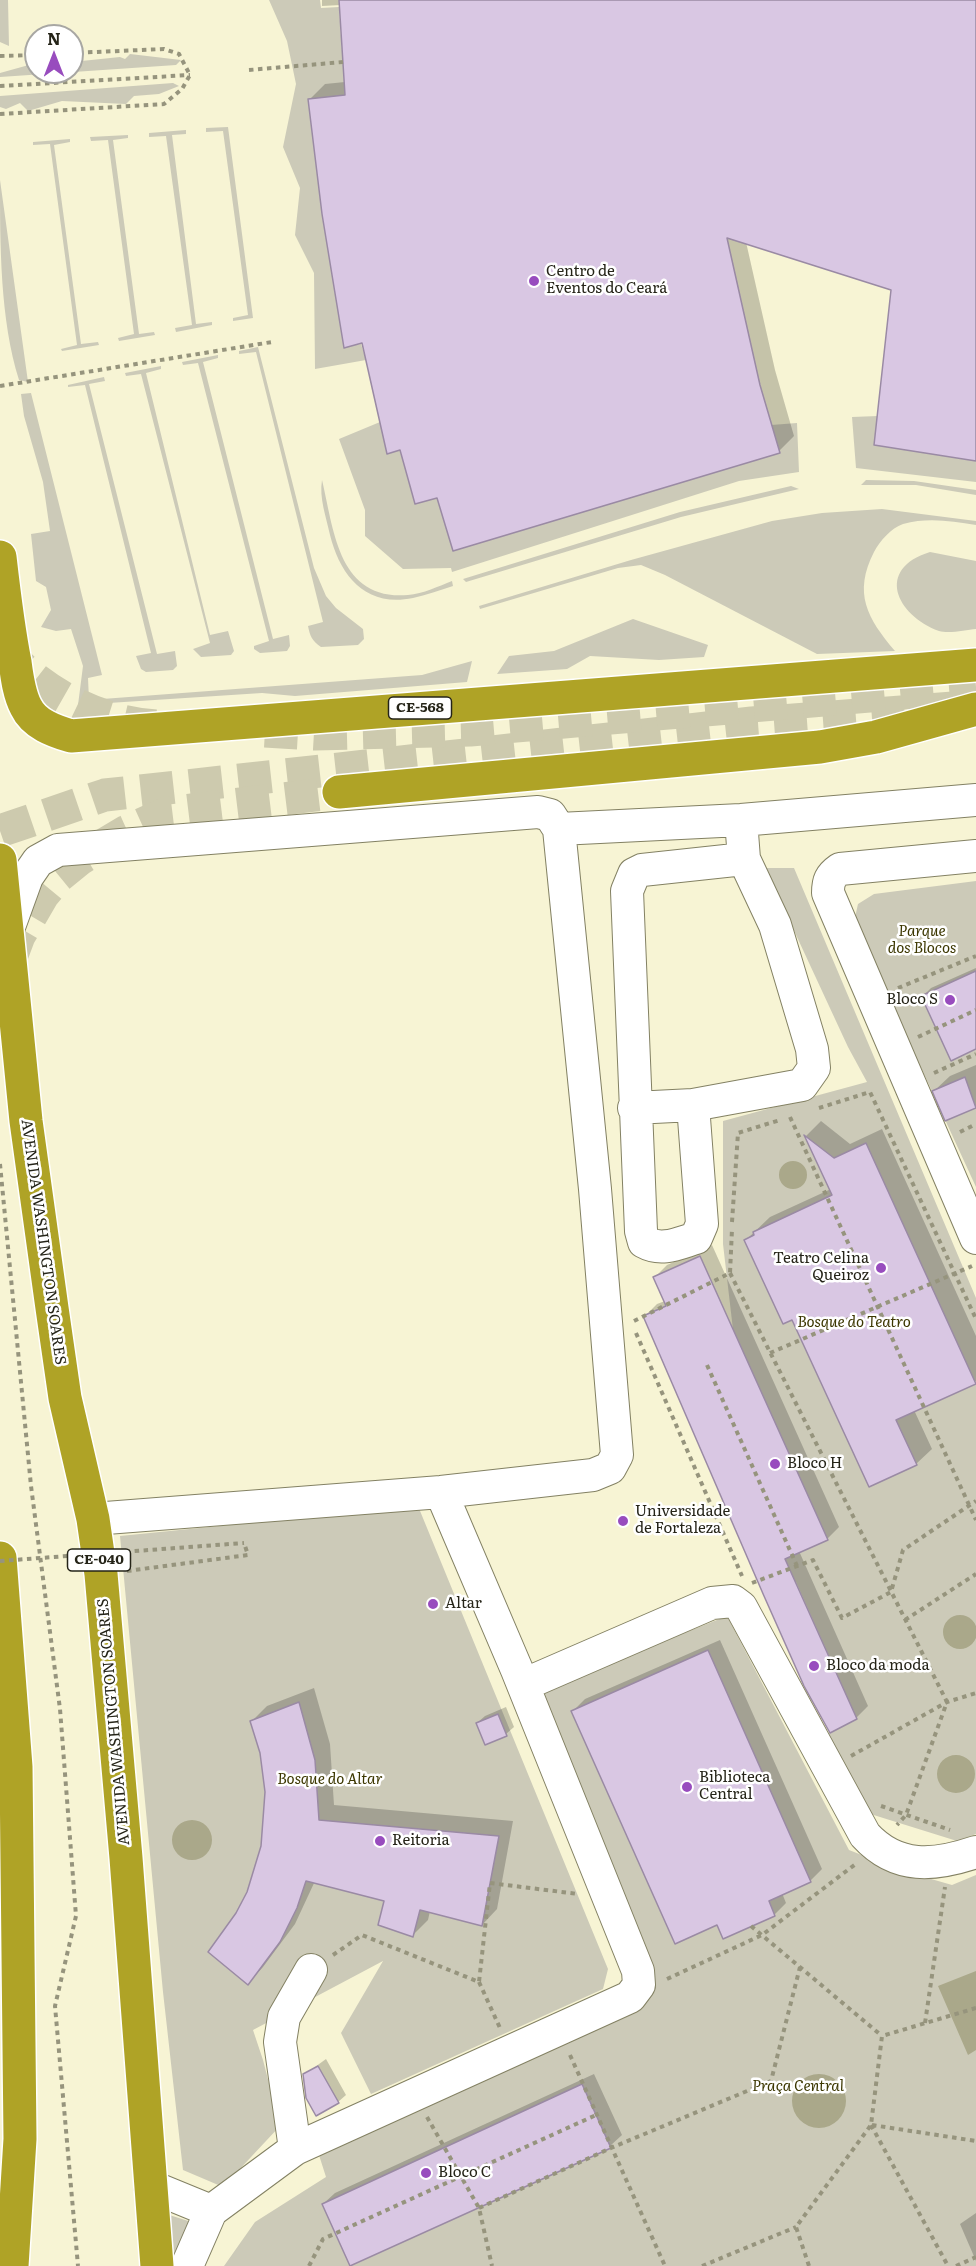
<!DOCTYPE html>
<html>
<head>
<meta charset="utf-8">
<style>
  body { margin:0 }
  #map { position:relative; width:976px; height:2266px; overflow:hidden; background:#f7f4d4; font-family:Literata,serif }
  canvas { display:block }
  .north { position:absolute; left:24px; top:24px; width:60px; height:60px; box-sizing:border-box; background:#fff; border:2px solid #a8a7a3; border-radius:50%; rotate:0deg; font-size:16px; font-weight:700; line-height:24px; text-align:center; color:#252418 }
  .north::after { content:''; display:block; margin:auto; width:21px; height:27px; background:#984cbe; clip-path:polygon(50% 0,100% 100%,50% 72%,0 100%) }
</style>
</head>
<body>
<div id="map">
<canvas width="976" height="2266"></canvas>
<div class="north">N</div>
</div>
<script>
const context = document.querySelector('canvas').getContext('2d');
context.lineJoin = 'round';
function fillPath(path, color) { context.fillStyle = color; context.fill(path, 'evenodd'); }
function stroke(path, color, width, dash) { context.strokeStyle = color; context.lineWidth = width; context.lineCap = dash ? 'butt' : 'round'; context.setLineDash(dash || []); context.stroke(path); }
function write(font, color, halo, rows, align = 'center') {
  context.font = font + ' Literata,serif'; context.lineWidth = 5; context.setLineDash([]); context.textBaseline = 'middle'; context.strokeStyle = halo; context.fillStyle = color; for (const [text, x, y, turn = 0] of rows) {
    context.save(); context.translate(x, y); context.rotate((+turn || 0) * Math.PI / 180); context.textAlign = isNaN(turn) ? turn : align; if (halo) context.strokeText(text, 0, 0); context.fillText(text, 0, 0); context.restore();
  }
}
fillPath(new Path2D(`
  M0,0H8L9,46L0,42Z
  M269,0H320L321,8L339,7L345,95L308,99L322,214L344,347L361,344L366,360L315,369L314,273L295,235L300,188L283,147L296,84L287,41Z
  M130,54L181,60L176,65L0,77V73L36,63V72H72V62L120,57L125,59Z
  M173,83L179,86L159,94L134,96L126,104L62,101L28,111L20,103L6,109L0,107V96Z
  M228,127L253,318L233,321V318L248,315L223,131L206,132V128Z
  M186,130V134L172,135L196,324L212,322V325L176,332L175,328L192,325L166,136L149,137V133Z
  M128,135V138L113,140L139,334L154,332L155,335L119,341L118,338L134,334L108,140L91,141L90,137Z
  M70,139V142L54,145L81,344L98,342L99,345L62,351L61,349L77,345L50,144L33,145V142Z
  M0,180L28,382L19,380C0,320 0,245 0,180Z
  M258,347L314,568L326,596L336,608L363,629L364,639L358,645L321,647C312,641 310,636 308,626L323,622L256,352L239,354V351Z
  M218,355V358L203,362L273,639L289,635L290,646L287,651L260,653L254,649V646L269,641L198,363L183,365L182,362Z
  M161,366V369L146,373L210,635L228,631L234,651L231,655L201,657L193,649L210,643L141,374L126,376L125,373Z
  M104,377L105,381L89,384L157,654L175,651L177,666L173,670L146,672L141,669L136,656L151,653L85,385L68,387V385Z
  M31,393L102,675L88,678L89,700L422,675L472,661L467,682L295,696L262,693L78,705L83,666L71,629L56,631L41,627L51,610L46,587L36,581L31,534L50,531L43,482L24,416L21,394Z
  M878,416L874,445L976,461V482L856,468L852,417Z
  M380,422L387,453L400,450L415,504L437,498L453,551L779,453L771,425L797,423L799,472L739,481L452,572L451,568L403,569L365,536V510L339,439Z
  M322,480C334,530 338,601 408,595C423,594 439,586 452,581L453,586C440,590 426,595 413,598C365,608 340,575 330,535C326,516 319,498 322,480Z
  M866,480L914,481L976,490V495L916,485H861Z
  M791,486L799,489L681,517L466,582L463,579L680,512Z
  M882,509L976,521V525C951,521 928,517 903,524C891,528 880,541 874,552C853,593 867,618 895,651L817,654L665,575L641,565L618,568L480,609L479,606L631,560L772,521L822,513Z
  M930,552L976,561V629C966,630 949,634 939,631C896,615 875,569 930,552Z
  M633,619L708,645L704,657L659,660L590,656L567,669L497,674L509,656L554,651Z
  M765,868H794L976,1298V1834L957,1841L864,1812L826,1734L857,1719L796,1582L764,1596L723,1244V1121L867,1082L848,1047Z
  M976,881V1187L854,922L858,904L874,894Z
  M418,1506L608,1969L603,1989L371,2094L341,2033L383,1961L253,2030L263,2060L280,2126L223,2187L183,2170L163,1992L120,1536Z
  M727,1616L849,1850L900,1870L952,1885L976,1875V2266H224L255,2222L326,2177L319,2155L640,2005L535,1692Z
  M163,2213L201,2225L167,2266Z`), '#cccab8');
fillPath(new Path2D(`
  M779 1175a14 14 0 1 1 28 0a14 14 0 1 1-28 0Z
  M943 1632a17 17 0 1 1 34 0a17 17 0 1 1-34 0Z
  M937 1774a19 19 0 1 1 38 0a19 19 0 1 1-38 0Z
  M172 1840a20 20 0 1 1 40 0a20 20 0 1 1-40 0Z
  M976,1971V2050L968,2055L938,1986Z
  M792 2101a27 27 0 1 1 54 0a27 27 0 1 1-54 0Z`), '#aaa88a');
fillPath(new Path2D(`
  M322,0H976V459L892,289L746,242L775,370L794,436L779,451L438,496L310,99L325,84L345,82L341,5L322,6Z
  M976,968V1048L923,996L931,988Z
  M976,1065V1107L946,1119L934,1091L950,1076Z
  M821,1121L850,1144L882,1129L976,1336V1381L914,1410L932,1449L916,1464L793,1318L746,1240L770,1217L831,1189L806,1136Z
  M712,1245L839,1527L827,1539L799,1551L868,1706L853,1721L645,1316L657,1304L665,1301L655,1277L667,1265Z
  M720,1640L822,1869L810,1881L782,1893L786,1903L775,1914L724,1937L718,1923L573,1711L585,1699Z
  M314,1688L330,1744L334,1805L513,1821L497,1909L482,1925L430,1911L428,1920L412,1936L386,1900L315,1881L295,1924L263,1967L248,1983L237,1914L249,1892L262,1847L267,1792L261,1753L251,1722L267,1706Z
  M506,1707L514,1727L506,1734L486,1743L477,1723L485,1716Z
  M326,2059L346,2095L338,2102L304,2075Z
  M594,2074L622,2135L610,2146L351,2265L323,2204L335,2193Z
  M976,2213V2261L960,2224Z`), '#0003');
const building = new Path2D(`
  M339,0H976V461L874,445L891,290L727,238L760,385L780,453L453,551L437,498L415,504L400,450L387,454L362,343L344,348L322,214L308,99L345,95Z
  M976,971V1049L951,1061L921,996Z
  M965,1077L976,1108L945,1121L932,1091Z
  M804,1135L834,1158L866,1143L976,1384L896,1420L917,1465L869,1487L792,1320L783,1324L744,1240L754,1235L753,1232L832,1195Z
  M700,1256L828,1540L785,1559L857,1719L830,1733L804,1686L764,1596L643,1316L666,1306L653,1277Z
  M708,1650L811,1882L769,1901L775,1916L723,1939L717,1925L675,1944L571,1711Z
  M299,1702L315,1760L319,1820L499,1836L482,1926L420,1910L413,1937L378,1925L384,1901L306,1881L297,1908L280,1942L248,1985L208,1952L236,1913L247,1892L261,1846L265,1792L260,1753L250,1721Z
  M498,1714L507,1736L485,1745L476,1723Z
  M318,2066L339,2103L316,2116L306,2098L303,2074Z
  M582,2084L611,2148L350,2266L322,2204Z`);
fillPath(building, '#d9c7e3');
stroke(building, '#9a8aa4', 1.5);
stroke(new Path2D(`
  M0,831L105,795L752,723L954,708`), '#cdcaae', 33, [33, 16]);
stroke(new Path2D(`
  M1,645C36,690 99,723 156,726
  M265,731L315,734L470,730L976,687
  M10,960L19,936L43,895L58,877L80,859L127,831L167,813L339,792`), '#cdcaae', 33, [33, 16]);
const minor = new Path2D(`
  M559,829L741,820L976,800
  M976,856L840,869C830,876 828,881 828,893L976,1238
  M6,935L27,877L38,861L58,850L538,812L550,815L559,829L595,1189L617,1455L610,1468L593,1475L441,1492L93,1519
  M693,1105L702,1224L696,1238C679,1243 662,1252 644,1242L641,1231L627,891L634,874L642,870L744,859L741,820
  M634,1108L693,1105L802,1085L814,1068L812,1049L775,925L744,859
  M523,1685L712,1603L733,1601L741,1607L865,1835C897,1870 935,1866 976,1852
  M295,2149L280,2042L284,2017L311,1970
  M150,2186L211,2211
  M187,2266L211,2211L295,2149L630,1997L639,1985L638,1971L517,1670L441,1492`);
const highway = new Path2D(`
  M0,557C4,592 8,627 15,662C17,677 19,694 26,707C34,724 54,731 71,736L976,665
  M339,792L820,747L876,737L976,709
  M0,860L26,1121L52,1308L65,1398L93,1519L101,1574L126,1858L157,2266
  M0,1558L16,1767L20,2139L12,2266`);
stroke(minor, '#838163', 34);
stroke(highway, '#fff', 36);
stroke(new Path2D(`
  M0,56L36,55
  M249,70L343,62
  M0,86L190,75
  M0,114L164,104L182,89L190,75L179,54L164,49L72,53
  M0,386L272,342
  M898,988L976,956
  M918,1037L976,1010
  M934,1073L976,1054
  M819,1108L870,1092L976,1319
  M790,1117L976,1520
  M960,1132L976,1124
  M0,1164L31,1486L60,1709L76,1916L55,2006L78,2266
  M732,1222L738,1133L780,1120
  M730,1273L947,1702L906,1815L897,1825
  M634,1321L730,1273L732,1229
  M636,1333L742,1576
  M770,1353L972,1266
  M707,1365L797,1566
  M127,1571L248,1555L244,1543
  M752,1583L813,1560L842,1618L891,1592L903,1550L976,1501
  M905,1620L976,1574
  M851,1756L947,1702L976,1693
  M881,1806L950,1830
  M751,1926L882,2036
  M333,1955L362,1935L479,1982L490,1883L578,1894
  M667,1979L762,1935L857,1863
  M479,1982L500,2028
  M925,2023L945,1887
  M570,2055L665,2266
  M427,2117L479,2208L492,2266
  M871,2125L948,2266
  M872,2125L976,2141
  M479,2208L611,2148L771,2081L800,1967
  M309,2266L323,2239L596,2115
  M702,2266L796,2227
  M809,2266L796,2227L871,2125L882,2036L976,2008
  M956,2266L976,2257`), '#96947d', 4, [4.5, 4.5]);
stroke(minor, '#fff', 32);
stroke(highway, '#afa326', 33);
stroke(new Path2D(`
  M0,1561L244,1543`), '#96947d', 4, [4.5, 4.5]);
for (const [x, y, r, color] of [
  [534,281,6,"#984cbe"],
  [950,1000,6,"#984cbe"],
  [881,1268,6,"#984cbe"],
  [775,1464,6,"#984cbe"],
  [623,1521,6,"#984cbe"],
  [433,1604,6,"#984cbe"],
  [814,1666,6,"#984cbe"],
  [687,1787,6,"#984cbe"],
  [380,1841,6,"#984cbe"],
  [426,2173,6,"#984cbe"]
]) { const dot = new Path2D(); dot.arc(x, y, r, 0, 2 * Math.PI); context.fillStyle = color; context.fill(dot); stroke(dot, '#fff', 2); }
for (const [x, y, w] of [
  [420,708,63],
  [99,1560,63]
]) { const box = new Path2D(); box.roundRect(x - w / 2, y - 11, w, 22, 4.5); context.fillStyle = '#fff'; context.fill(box); stroke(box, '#252418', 1.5); }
write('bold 14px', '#252418', null, [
  ["CE-568",420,708],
  ["CE-040",99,1560]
]);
write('15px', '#252418', '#fff', [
  ["Centro de",546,272],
  ["Eventos do Ceará",546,289],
  ["Bloco S",938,1000,"right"],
  ["Teatro Celina",869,1259,"right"],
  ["Queiroz",869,1276,"right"],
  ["Bloco H",787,1464],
  ["Universidade",635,1512],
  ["de Fortaleza",635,1529],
  ["Altar",445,1604],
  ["Bloco da moda",826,1666],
  ["Biblioteca",699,1778],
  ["Central",699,1795],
  ["Reitoria",392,1841],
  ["Bloco C",438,2173]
], 'left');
write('italic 15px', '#3c3700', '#fff', [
  ["Parque",922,932],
  ["dos Blocos",922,949],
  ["Bosque do Teatro",854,1323],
  ["Bosque do Altar",330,1780],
  ["Praça Central",798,2087]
]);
write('15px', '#252418', '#fff', [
  ["AVENIDA WASHINGTON SOARES",43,1242,82],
  ["AVENIDA WASHINGTON SOARES",114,1722,-95]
]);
</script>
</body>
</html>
